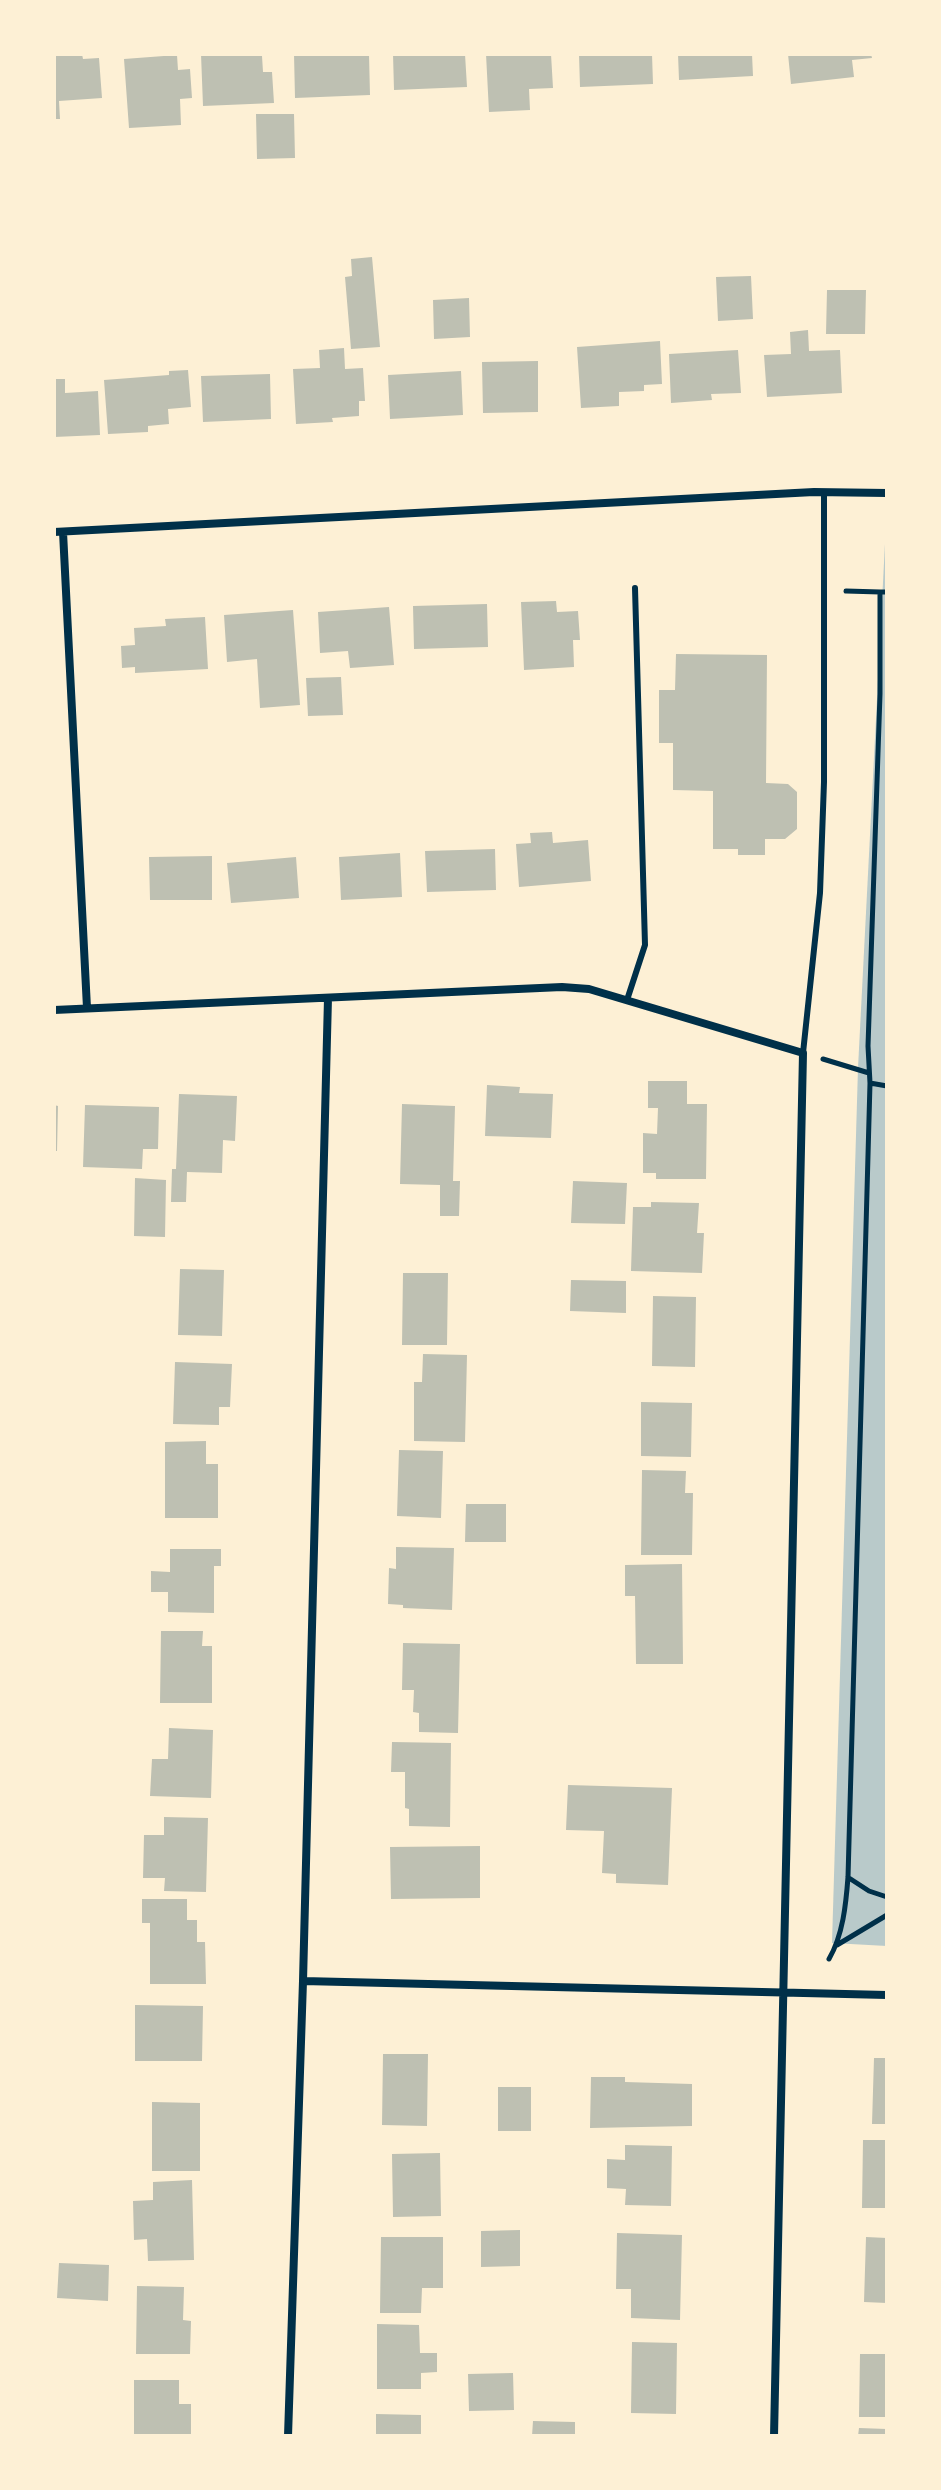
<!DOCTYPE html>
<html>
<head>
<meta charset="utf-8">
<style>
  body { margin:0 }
  #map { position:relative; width:941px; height:2490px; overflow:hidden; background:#fdf0d5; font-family:Commissioner,sans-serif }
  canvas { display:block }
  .frame { position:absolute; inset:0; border:56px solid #fdf0d5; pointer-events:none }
</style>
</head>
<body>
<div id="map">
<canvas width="941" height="2490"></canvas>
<div class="frame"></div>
</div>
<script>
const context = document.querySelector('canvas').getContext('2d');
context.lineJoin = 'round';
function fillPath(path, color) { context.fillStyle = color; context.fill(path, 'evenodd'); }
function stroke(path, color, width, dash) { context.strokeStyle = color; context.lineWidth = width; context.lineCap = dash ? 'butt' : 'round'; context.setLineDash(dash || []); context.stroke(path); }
fillPath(new Path2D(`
  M886,524H887V1946L832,1943L858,1068Z`), '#b9caca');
fillPath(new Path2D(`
  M54,54H82L83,59L99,58L102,98L59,101L60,119H54Z
  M201,54L262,56L263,72H272L274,103L203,106Z
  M294,54H369L370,95L295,98Z
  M393,54H465L467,87L394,90Z
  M486,54H551L553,88L529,89L530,110L489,112Z
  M579,54H652L653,84L580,87Z
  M678,54H752L753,76L679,80Z
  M788,54H871L872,58L852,60L854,77L791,84Z
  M177,55L178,70L190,69L192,98L180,99L181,125L129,128L124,59Z
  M256,114H294L295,158L257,159Z
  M372,257L380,347L351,349L345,277L352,276L351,259Z
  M751,276L753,319L718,321L716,277Z
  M827,290H866L865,334H826Z
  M469,298L470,337L434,339L433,300Z
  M808,330L809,351L840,350L842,393L767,397L764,355L791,354L790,332Z
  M660,341L662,384L644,385V391L619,392V406L581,408L577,347Z
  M344,348L345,369L363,368L365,401H359V416L332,418L333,422L296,424L293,369L320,368L319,350Z
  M738,350L741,393L711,394L712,400L671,403L669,354Z
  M538,361V412L483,413L482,362Z
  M188,370L191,407L168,409L169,424L148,426V432L108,434L104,380L169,375V371Z
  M461,371L463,415L390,419L388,375Z
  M270,374L271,419L203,422L201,376Z
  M54,379H65V393L98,391L100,435L54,437Z
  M556,601L557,612L578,611L580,640H573L574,667L524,670L521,602Z
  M487,604L488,647L414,649L413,606Z
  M389,607L394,665L350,668L348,651L320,653L318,612Z
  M293,610L300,705L260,708L257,659L227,662L224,615Z
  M205,617L208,669L135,673V667L122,668L121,646L135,645L134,628L166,626L165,619Z
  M676,654L767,655L766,783L788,784L797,792V829L785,839H765V855H738V849H713V791L673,790V743H659V690H675Z
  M341,677L343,715L308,716L306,678Z
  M552,832L553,843L588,840L591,881L519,887L516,844L531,843L530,833Z
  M495,849L496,890L427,892L425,851Z
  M400,853L402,897L341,900L339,857Z
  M212,856V900H150L149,857Z
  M296,857L299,898L231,903L227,863Z
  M648,1081H687V1104H707L706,1179H656V1173H643V1133L657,1134L658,1108H648Z
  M487,1085L520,1087L519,1093L553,1094L551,1138L485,1136Z
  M179,1094L237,1096L235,1141L223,1140L222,1173L187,1172L186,1202H171L172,1169H176Z
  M402,1104L455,1106L453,1181H460L459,1216H440V1185L400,1184Z
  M54,1105L58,1106L57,1151H54Z
  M85,1105L159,1107L158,1149H143L142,1169L83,1167Z
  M135,1178L166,1180L165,1237L134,1236Z
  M573,1181L627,1183L625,1224L571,1223Z
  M651,1202L699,1203L697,1233H704L702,1273L631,1271L633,1207H651Z
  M180,1269L224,1270L222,1336L178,1335Z
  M403,1273H448L447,1345H402Z
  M571,1280L626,1281V1313L570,1311Z
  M653,1296L696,1297L695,1367L652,1366Z
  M423,1354L467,1355L465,1442L414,1441V1382H422Z
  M175,1362L232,1364L230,1407H219V1425L173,1424Z
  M641,1402L692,1403L691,1457L641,1456Z
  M206,1441V1464H218V1518H165V1442Z
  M399,1450L443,1451L441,1518L397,1516Z
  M642,1470L686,1471L685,1493H693L692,1555H641Z
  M466,1504H506V1542H465Z
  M396,1547L454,1548L452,1610L403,1608V1605L388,1604L389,1568L396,1569Z
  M170,1549H221V1566H214V1613L168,1612V1592H151V1571L170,1572Z
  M682,1564L683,1664H636L635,1596H625V1565Z
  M161,1631H203L202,1646H212V1703H160Z
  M403,1643L460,1644L458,1733L419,1732V1713L413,1712L414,1690H402Z
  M169,1728L213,1730L211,1798L150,1796L152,1759H168Z
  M392,1742L451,1743L450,1827L409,1826V1809L405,1808V1772H391Z
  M568,1785L672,1788L668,1885L616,1883V1874L602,1873L604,1831L566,1830Z
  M164,1817L208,1818L206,1892L164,1891L165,1878H143L144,1835H164Z
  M480,1846V1898L391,1899L390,1847Z
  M142,1899H187V1920H197V1942H205L206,1984H150V1923H142Z
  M135,2005L203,2006L202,2061H135Z
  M383,2054H428L427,2126L382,2125Z
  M874,2058H887V2124H872Z
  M591,2077H625V2082L692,2084V2126L590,2128Z
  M498,2087H531V2131H498Z
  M152,2102L200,2103V2171H152Z
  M863,2140H887V2208H862Z
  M625,2145L672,2146L671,2206L625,2205L626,2189L607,2188V2159L625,2160Z
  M440,2153L441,2216L393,2217L392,2154Z
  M192,2180L194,2260L148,2261L147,2239L134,2240L133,2201L153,2200V2182Z
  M520,2230V2266L481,2267V2231Z
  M617,2233L682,2235L680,2320L631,2318V2289H616Z
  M381,2237H443V2288H422L421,2313H380Z
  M866,2237L887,2238V2303L864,2302Z
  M59,2263L109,2265L108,2301L57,2298Z
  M137,2286L184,2287L183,2320L191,2321L190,2354H136Z
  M377,2324L419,2325L420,2353H437V2372L421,2373V2389H377Z
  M632,2342L677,2343L676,2414L631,2413Z
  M860,2354H887V2417H859Z
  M513,2373L514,2410L469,2411L468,2374Z
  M134,2380H179V2404H191V2436H134Z
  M376,2414L421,2415V2436H376Z
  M533,2421L575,2422V2436H532Z
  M859,2428L887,2429V2436H858Z`), '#bec0b2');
stroke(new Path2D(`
  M846,591L880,592
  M823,1059L869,1073
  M870,1083L887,1086
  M849,1878L869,1891L887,1897
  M837,1945L887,1915
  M829,1959C843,1935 846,1904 848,1877L870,1083L868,1046L880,694V592H887`), '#003049', 5);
stroke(new Path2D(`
  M627,1000L645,945L635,588
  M803,1053L820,893L824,782V492`), '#003049', 6);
stroke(new Path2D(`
  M54,532L814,492L887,493
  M63,532L87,1008
  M54,1010L562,987L589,989L803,1053L774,2436
  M303,1981L887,1995
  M288,2436L303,1981L328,998`), '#003049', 8);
</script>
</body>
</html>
